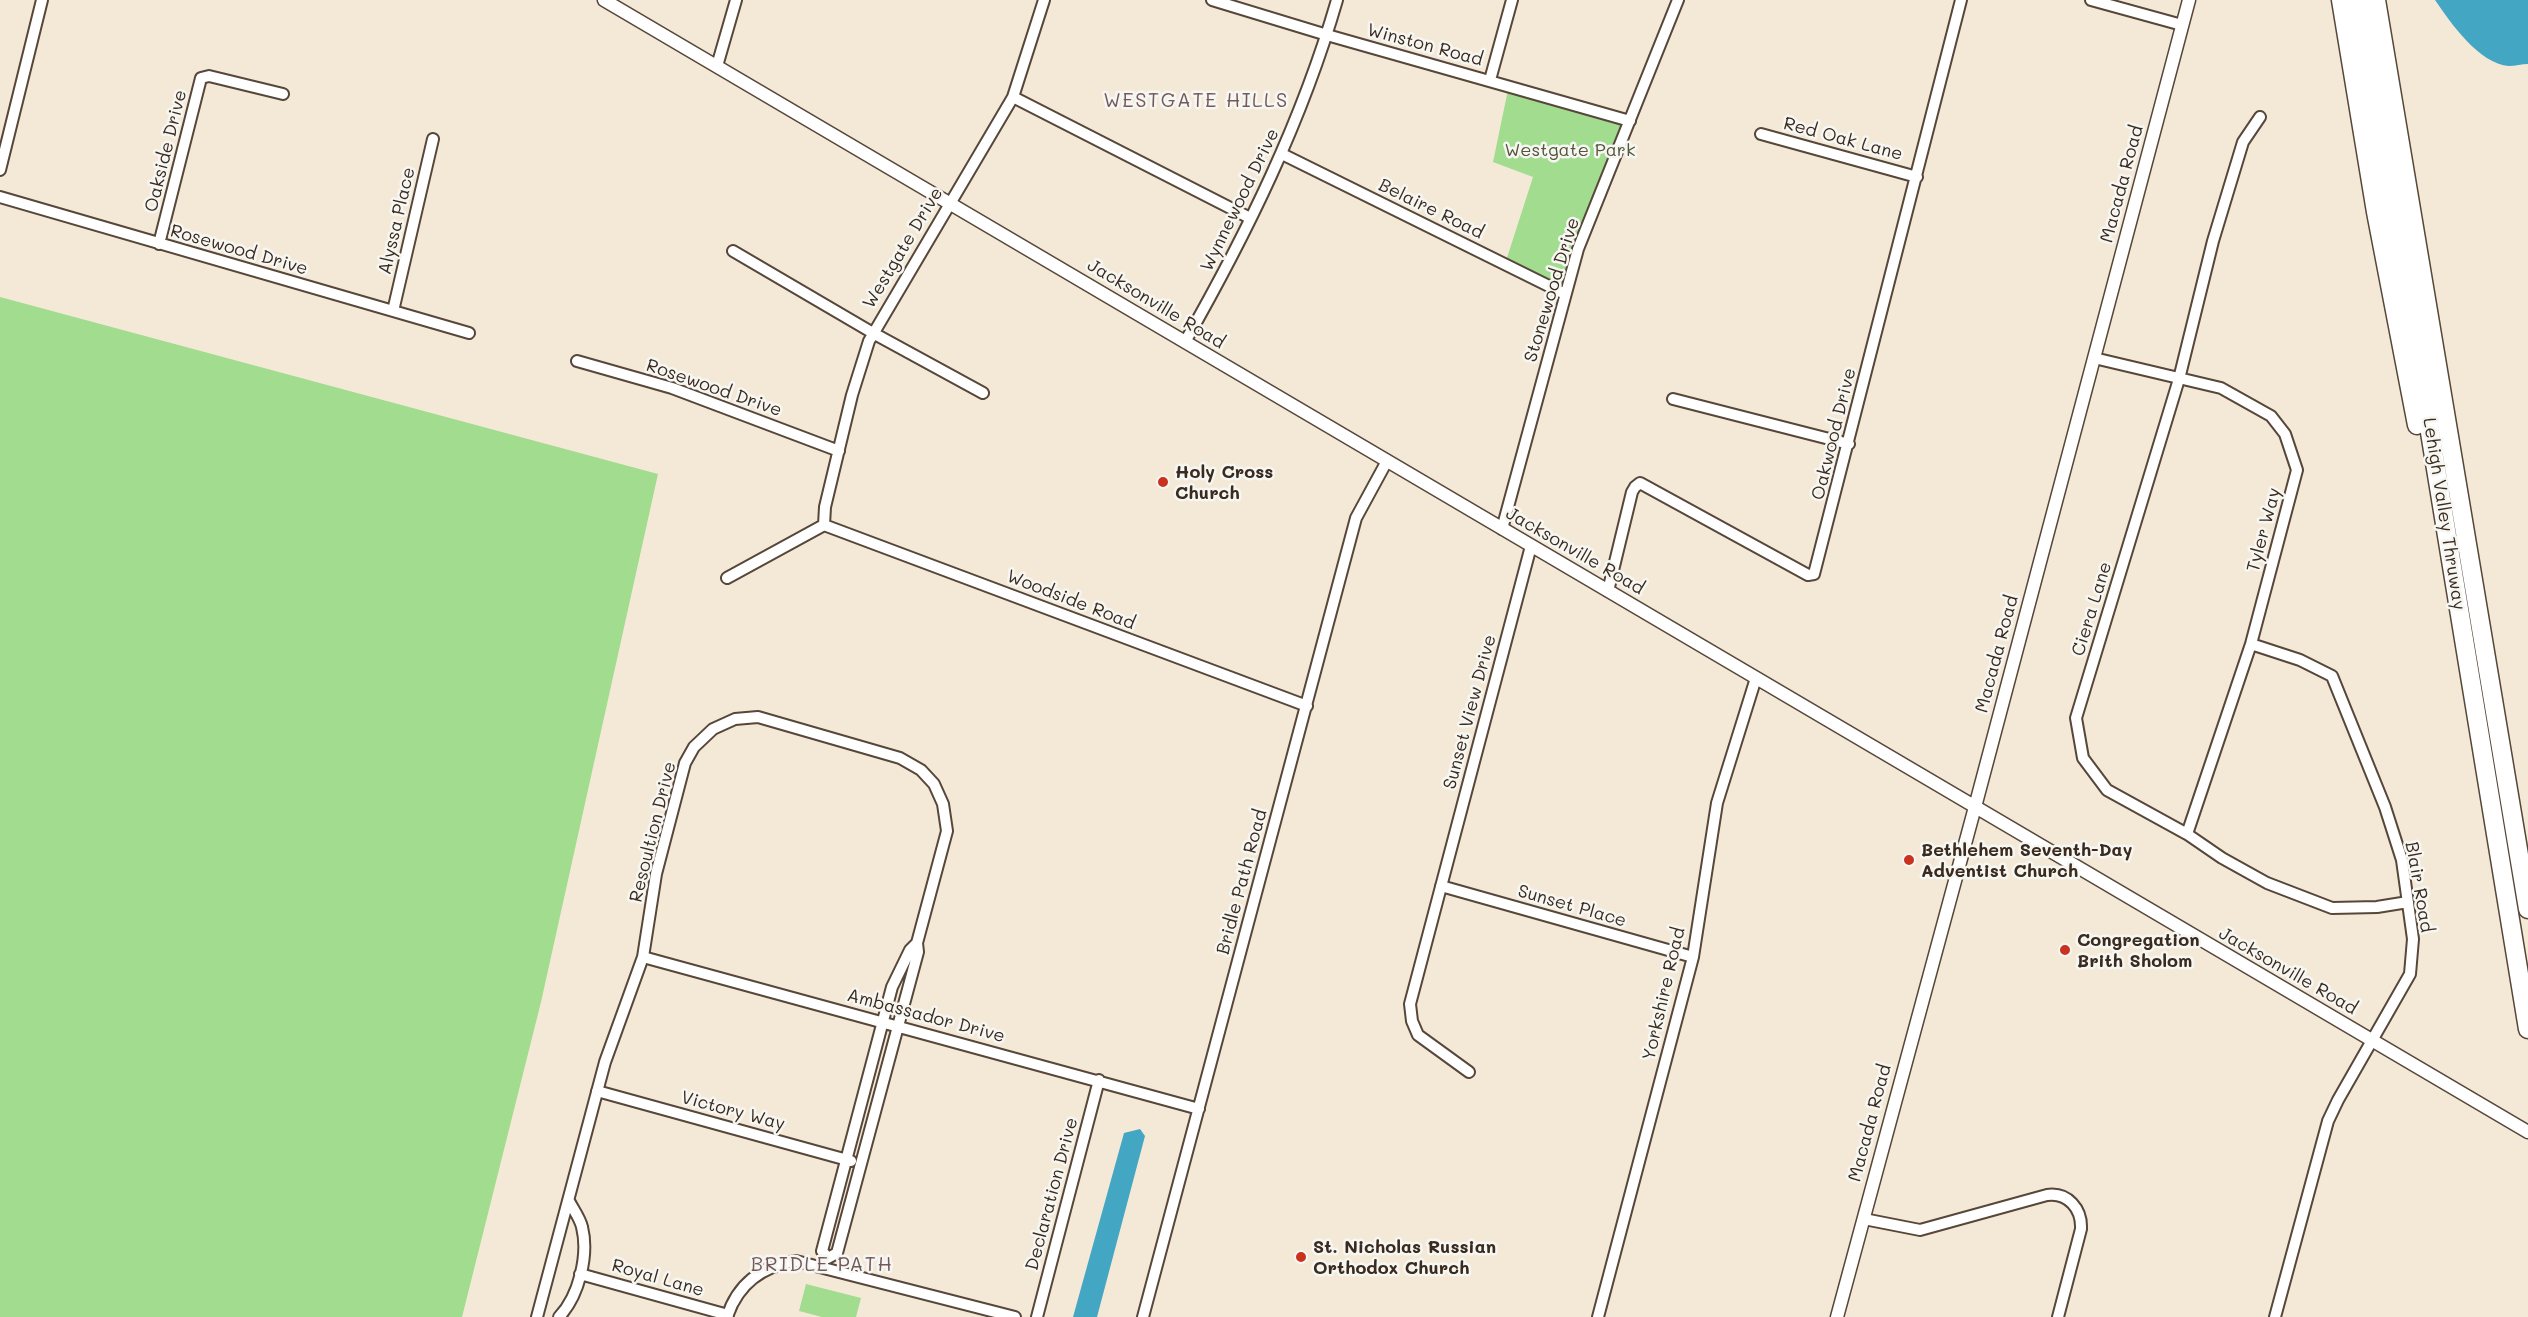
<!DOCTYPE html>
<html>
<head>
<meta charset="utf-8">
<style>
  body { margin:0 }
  canvas { display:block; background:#f4e9d7 }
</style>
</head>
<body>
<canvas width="2528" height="1317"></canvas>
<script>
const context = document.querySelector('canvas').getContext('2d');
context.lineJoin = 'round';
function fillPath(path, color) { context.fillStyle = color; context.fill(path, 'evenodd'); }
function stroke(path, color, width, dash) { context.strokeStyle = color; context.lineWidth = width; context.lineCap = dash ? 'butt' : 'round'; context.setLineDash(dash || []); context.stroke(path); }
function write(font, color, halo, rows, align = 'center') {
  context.font = font + ' Mali,sans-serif'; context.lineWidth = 5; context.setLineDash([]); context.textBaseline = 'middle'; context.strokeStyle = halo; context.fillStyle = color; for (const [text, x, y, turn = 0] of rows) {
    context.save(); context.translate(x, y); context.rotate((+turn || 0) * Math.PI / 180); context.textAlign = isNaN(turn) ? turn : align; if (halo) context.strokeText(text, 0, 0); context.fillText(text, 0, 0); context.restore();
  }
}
fillPath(new Path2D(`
  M1509,85L1630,121L1565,294L1505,264L1533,177L1493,162Z
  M0,297L658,474L541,1002L462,1317H0Z
  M806,1284L861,1298L856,1317H822L799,1311Z`), '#a1dc8f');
fillPath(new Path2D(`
  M2435,0H2528V64C2522,64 2515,66 2509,66C2479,64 2450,22 2435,0Z
  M1140,1129L1145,1136L1097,1317H1073L1124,1133Z`), '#43a6c3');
const minor = new Path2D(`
  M1212,0L1327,35L1630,121
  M2091,0L2182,25
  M717,66L736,0
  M1490,80L1512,0
  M1013,97L1250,218
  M2260,117L2243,142L2213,241L2179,379L2076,718L2083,758L2107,790L2187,834L2222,858L2267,883L2332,908L2377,907L2408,902
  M1761,134L1917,177
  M1282,154L1565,294
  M0,170L42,0
  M0,197L469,333
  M159,244L201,78L209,76L283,94
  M733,251L873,333L983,393
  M393,311L433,139
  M1185,342C1247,233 1302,121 1337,0
  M2094,358L2221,388L2271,416L2285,434L2297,470L2251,644L2187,834
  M577,361L672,388L839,451
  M1673,399L1849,444
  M824,525L825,507L852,395L869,341L1013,97L1044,0
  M824,525L1307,706
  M1502,529L1578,249L1678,0
  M727,578L824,525
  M1608,591L1632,492L1635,487L1640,483L1808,575L1814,574L1961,0
  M2251,644L2300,660L2332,676L2385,807L2402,860L2413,939L2410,974L2338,1100L2328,1121L2275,1317
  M1441,886L1693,957
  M917,943L918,952L837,1253L828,1258L822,1251L892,987L910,950Z
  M643,957L1199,1109
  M1469,1072L1418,1035L1412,1021L1410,1004L1531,546
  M597,1091L851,1161
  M1864,1219L1920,1230L2047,1195C2068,1192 2082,1209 2081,1229L2058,1317
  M580,1274L728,1315
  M537,1317L605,1062L643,957L656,874L685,763L694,747L713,729L735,719L758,717L900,758L921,770L934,784L943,804L947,831L917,943
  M559,1317C579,1296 589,1255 582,1227C580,1218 573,1209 569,1201
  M727,1317C738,1283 762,1266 796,1261L1015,1317
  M1037,1317L1099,1080
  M1143,1317L1356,518L1387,461
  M1598,1317L1693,957L1717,803L1756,678`);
const tertiary = new Path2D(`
  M604,0L2528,1132
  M1837,1317L1975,807L2189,0`);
const motorway = new Path2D(`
  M2341,0L2376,212L2417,425
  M2359,0L2528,1029
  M2376,0L2528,909`);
stroke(minor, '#57473a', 14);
stroke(tertiary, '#57473a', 15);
stroke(motorway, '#57473a', 21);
stroke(minor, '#fff', 10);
stroke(tertiary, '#fff', 12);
stroke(motorway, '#fff', 18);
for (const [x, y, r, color] of [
  [1163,482,6,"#c8321e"],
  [1909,860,6,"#c8321e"],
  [2065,950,6,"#c8321e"],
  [1301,1257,6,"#c8321e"]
]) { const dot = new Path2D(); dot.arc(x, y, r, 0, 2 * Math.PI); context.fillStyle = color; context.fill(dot); stroke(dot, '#f6f6f2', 2); }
write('18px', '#3b2a1e', '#f6f6f2', [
  ["Winston Road",1425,45,15],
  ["Red Oak Lane",1843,139,15],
  ["Oakside Drive",166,151,-76],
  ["Macada Road",2122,184,-75],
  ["Wynnewood Drive",1240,200,-64],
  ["Belaire Road",1431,209,26],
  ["Alyssa Place",397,221,-77],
  ["Westgate Drive",903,248,-59],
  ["Rosewood Drive",239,250,16],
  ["Stonewood Drive",1552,290,-73],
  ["Jacksonville Road",1156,304,31],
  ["Rosewood Drive",714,388,19],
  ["Oakwood Drive",1834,434,-76],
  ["Lehigh Valley Thruway",2444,514,81],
  ["Tyler Way",2264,530,-75],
  ["Jacksonville Road",1575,551,30],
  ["Woodside Road",1071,600,21],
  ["Ciera Lane",2092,609,-73],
  ["Macada Road",1997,654,-75],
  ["Sunset View Drive",1470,712,-75],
  ["Resoultion Drive",653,832,-76],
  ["Bridle Path Road",1242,882,-75],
  ["Blair Road",2419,887,80],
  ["Sunset Place",1572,906,16],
  ["Jacksonville Road",2288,971,30],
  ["Yorkshire Road",1664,994,-77],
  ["Ambassador Drive",926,1016,15],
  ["Victory Way",733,1111,15],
  ["Macada Road",1870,1123,-75],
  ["Declaration Drive",1052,1194,-75],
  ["Royal Lane",658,1278,16]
]);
write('18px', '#54563a', '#f6f6f2', [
  ["Westgate Park",1570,150]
]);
write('bold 18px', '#3b2a1e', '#f6f6f2', [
  ["Holy Cross",1175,472],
  ["Church",1175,493],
  ["Bethlehem Seventh-Day",1921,850],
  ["Adventist Church",1921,871],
  ["Congregation",2077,940],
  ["Brith Sholom",2077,961],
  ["St. Nicholas Russian",1313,1247],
  ["Orthodox Church",1313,1268]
], 'left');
context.letterSpacing = '1.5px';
write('20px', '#74595a', '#f6f6f2', [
  ["WESTGATE HILLS",1196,101],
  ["BRIDLE PATH",822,1265]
]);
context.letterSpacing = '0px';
</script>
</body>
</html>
